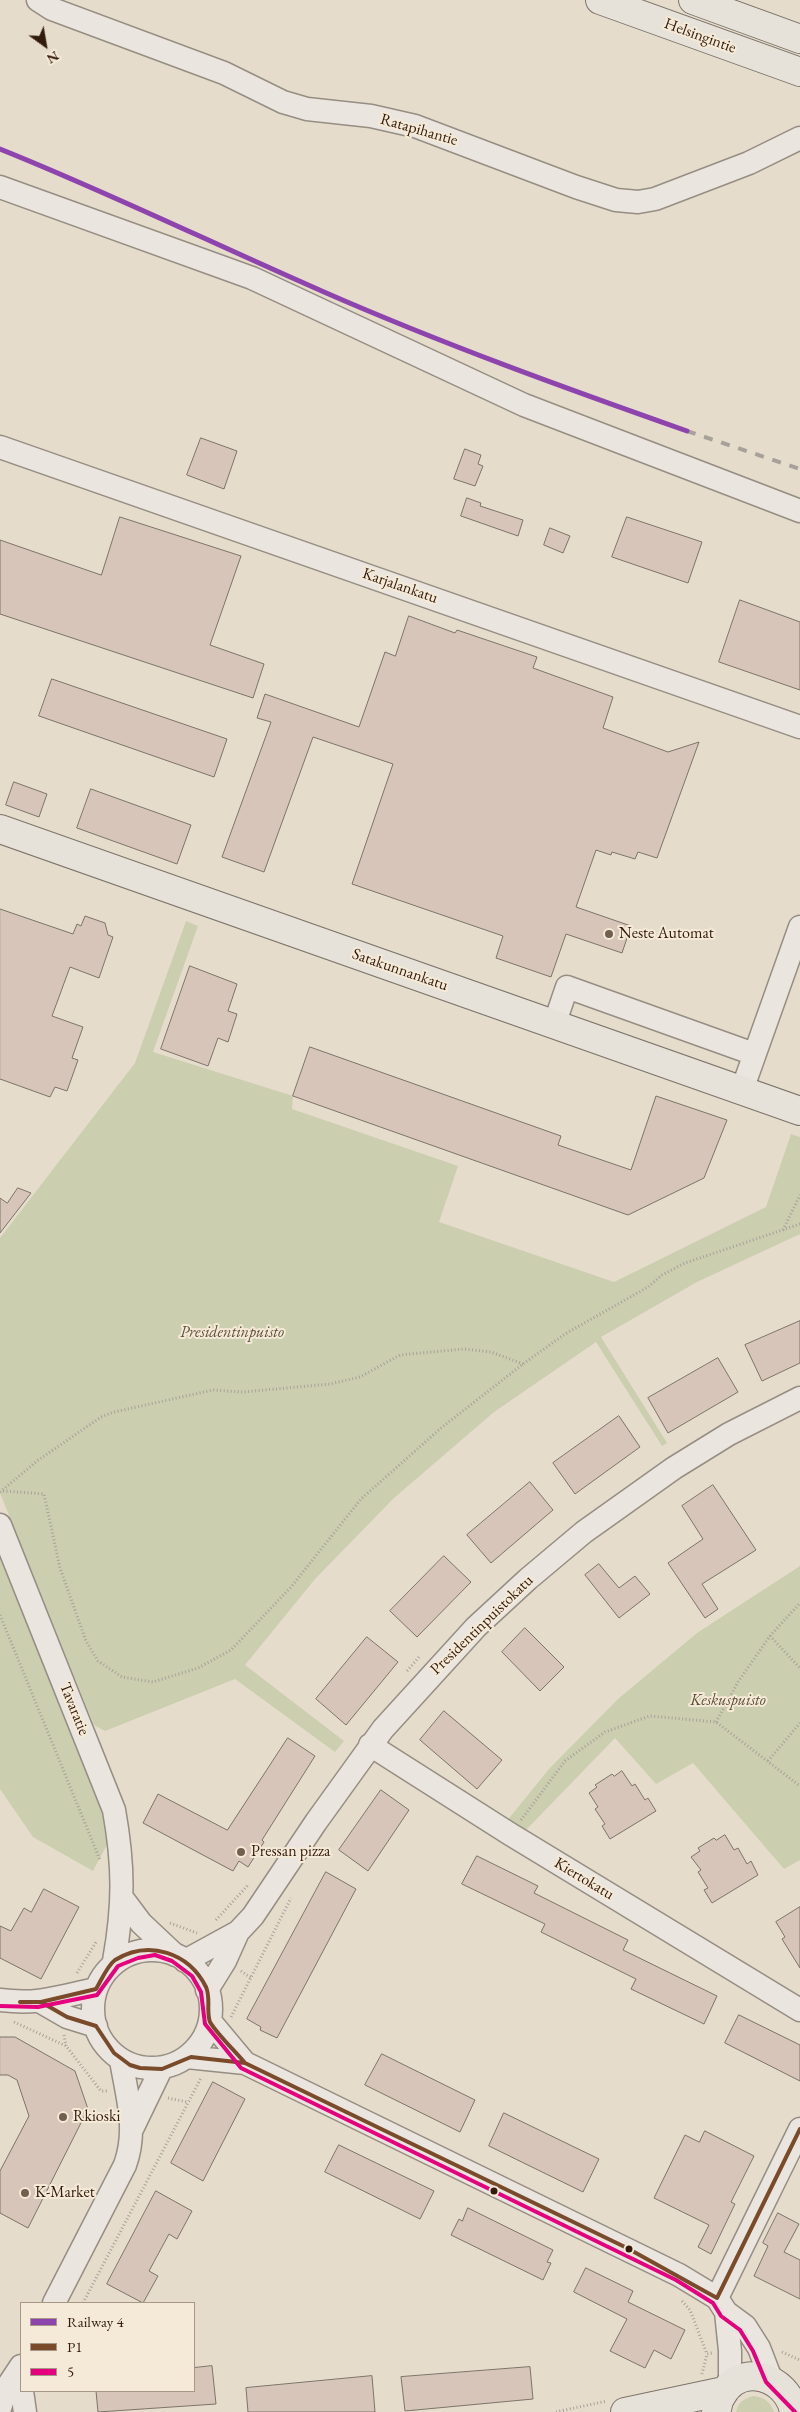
<!DOCTYPE html>
<html>
<head>
<meta charset="utf-8">
<style>
  body { margin:0 }
  #map { position:relative; width:800px; height:2412px; overflow:hidden; background:#e6dccc; font-family:"EB Garamond",serif }
  canvas { display:block }
  .legend { position:absolute; left:20px; top:2302px; width:175px; height:90px; box-sizing:border-box; background:#f5ead7; border:1px solid #a79786; margin:0; padding:6px 9px; list-style:none; font-size:15px; color:#331b0c }
  .legend li { display:flex; align-items:center; gap:10px; height:25px }
  .legend b { width:25px; border:1px solid #a79786 }
  .north { position:absolute; left:20px; top:20px; width:50px; height:50px; -webkit-text-stroke:4px #f5ead7; paint-order:stroke; rotate:148deg; font-size:14px; font-weight:700; line-height:20px; text-align:center; color:#331b0c }
  .north::after { content:''; display:block; margin:auto; width:18px; height:22px; background:#331b0c; clip-path:polygon(50% 0,100% 100%,50% 72%,0 100%) }
</style>
</head>
<body>
<div id="map">
<canvas width="800" height="2412"></canvas>
<ul class="legend">
<li><b style="height:6px;background:#8e44ad"></b>Railway 4</li>
<li><b style="height:6px;background:#7a4b2a"></b>P1</li>
<li><b style="height:6px;background:#e5007d"></b>5</li>
</ul>
<div class="north">N</div>
</div>
<script>
const context = document.querySelector('canvas').getContext('2d');
context.lineJoin = 'round';
function fillPath(path, color) { context.fillStyle = color; context.fill(path, 'evenodd'); }
function stroke(path, color, width, dash) { context.strokeStyle = color; context.lineWidth = width; context.lineCap = dash ? 'butt' : 'round'; context.setLineDash(dash || []); context.stroke(path); }
function write(font, color, halo, rows, align = 'center') {
  context.font = font + ' "EB Garamond",serif'; context.lineWidth = 4; context.setLineDash([]); context.textBaseline = 'middle'; context.strokeStyle = halo; context.fillStyle = color; for (const [text, x, y, turn = 0] of rows) {
    context.save(); context.translate(x, y); context.rotate((+turn || 0) * Math.PI / 180); context.textAlign = isNaN(turn) ? turn : align; if (halo) context.strokeText(text, 0, 0); context.fillText(text, 0, 0); context.restore();
  }
}
fillPath(new Path2D(`
  M186,921L198,926L153,1052L293,1096L292,1109L458,1166L439,1222L614,1282L766,1207L791,1134L800,1137V1234L697,1282L601,1337L667,1443L662,1446L596,1342L494,1412L394,1498L315,1579L245,1665L344,1741L335,1752L235,1679L105,1731L94,1725L0,1493V1238L135,1063Z
  M0,1558L112,1835L93,1871L33,1837L0,1789Z
  M800,1566V1860L784,1869L693,1763L656,1784L615,1738L525,1831L506,1822L549,1769L618,1699L697,1633Z
  M754,2396C765,2398 770,2401 774,2412H736C738,2402 745,2398 754,2396Z`), '#cbceaf');
const building = new Path2D(`
  M201,438L237,451L224,489L187,475Z
  M465,449L481,455L478,464L483,466L475,486L454,479Z
  M467,498L481,503L480,506L523,520L518,536L461,516Z
  M120,517L241,556L210,645L264,664L253,698L0,614V540L101,575Z
  M627,517L702,542L688,583L612,557Z
  M550,528L570,536L563,553L544,545Z
  M740,600L800,622V690L719,662Z
  M409,616L455,633L457,630L537,657L533,668L613,697L603,728L668,752L699,742L657,858L638,852L635,859L612,852L611,855L596,850L576,907L631,926L622,953L566,934L551,977L496,958L503,936L352,884L393,764L313,737L264,872L222,857L271,722L257,718L265,694L359,727L385,652L395,656Z
  M52,679L227,739L214,777L39,716Z
  M14,782L47,794L39,817L6,805Z
  M91,789L191,825L177,864L77,828Z
  M0,909L73,934L77,924L81,926L85,916L105,923L108,935L113,937L99,978L70,967L52,1016L83,1027L72,1058L78,1060L67,1091L55,1087L50,1097L0,1079Z
  M190,966L237,984L228,1011L237,1014L228,1042L218,1038L208,1066L161,1049Z
  M310,1047L561,1136L558,1145L631,1170L656,1096L727,1120L704,1178L628,1215L293,1096Z
  M18,1188L31,1193L0,1233V1198L7,1203Z
  M800,1321V1363L762,1381L745,1345Z
  M718,1358L738,1392L668,1433L648,1398Z
  M619,1416L640,1447L575,1494L553,1463Z
  M530,1482L553,1510L491,1563L467,1535Z
  M713,1485L756,1550L702,1584L718,1609L705,1618L668,1563L703,1539L682,1506Z
  M444,1556L471,1582L417,1637L390,1611Z
  M599,1564L619,1588L635,1576L650,1594L619,1618L585,1575Z
  M525,1628L564,1667L540,1691L502,1652Z
  M367,1637L398,1662L346,1725L316,1699Z
  M444,1711L502,1760L477,1789L420,1740Z
  M288,1738L315,1756L262,1840L264,1842L248,1867L239,1861L233,1871L143,1823L158,1794L227,1830Z
  M622,1771L632,1786L635,1784L645,1800L648,1798L656,1811L610,1839L602,1826L605,1824L595,1809L598,1807L589,1793L597,1787L595,1785L612,1774L614,1776Z
  M381,1790L409,1810L368,1871L339,1850Z
  M725,1835L734,1850L738,1848L747,1864L751,1861L758,1875L712,1903L704,1890L708,1888L698,1872L701,1870L691,1857L700,1851L698,1848L714,1838L716,1840Z
  M477,1856L538,1886L534,1893L628,1940L623,1950L717,1996L704,2024L631,1989L636,1979L541,1932L545,1924L462,1884Z
  M326,1872L356,1889L277,2038L260,2030L261,2027L247,2019Z
  M44,1889L79,1907L41,1979L0,1958V1926L11,1931L24,1908L31,1912Z
  M800,1907V1968L782,1939L785,1937L776,1922Z
  M739,2015L800,2045V2081L725,2043Z
  M0,2037H15L75,2071L88,2109L28,2228L0,2213V2171L29,2116L17,2080L8,2075H0Z
  M382,2054L475,2100L460,2132L365,2085Z
  M213,2082L245,2099L203,2181L171,2163Z
  M504,2113L599,2159L583,2192L489,2146Z
  M705,2131L754,2156L731,2202L735,2204L711,2254L698,2247L709,2225L654,2198L685,2135L699,2142Z
  M339,2145L434,2191L420,2219L325,2172Z
  M156,2191L192,2211L177,2239L169,2234L149,2271L158,2276L143,2303L107,2284Z
  M468,2208L553,2250L547,2262L551,2263L543,2280L451,2235L459,2219L462,2221Z
  M778,2213L799,2224L784,2252L800,2260V2299L754,2276L768,2246L763,2243Z
  M586,2268L633,2291L628,2302L685,2330L671,2359L654,2350L645,2368L610,2351L627,2319L574,2292Z
  M212,2366L216,2404L98,2412L96,2391H194V2368Z
  M530,2367L533,2399L405,2411L401,2377Z
  M372,2376L375,2412H248L246,2388Z`);
fillPath(building, '#d6c5b8');
stroke(building, '#7c746a', 1);
const minor = new Path2D(`
  M38,0L52,9L224,73L283,102L307,109L371,116L415,126L576,187L616,200L638,202L655,199L749,163L800,138
  M0,187L252,278L524,405L800,511
  M0,447L800,727
  M554,1025L567,987L754,1054
  M742,1090L800,927
  M0,1525L114,1810C124,1866 124,1905 114,1961
  M370,1745L510,1834L800,2010
  M123,1899L141,1923L175,1955
  M93 2009a59 59 0 1 1 118 0a59 59 0 1 1-118 0Z
  M185,1961L238,1932L253,1916L316,1822L383,1729L476,1627L528,1579L584,1532L674,1468L729,1434L800,1398
  M207,1990L225,1961L238,1932
  M0,2000C39,2005 58,1997 96,1989
  M41,2002L67,2017L96,2026
  M210,2021L245,2063
  M187,2057L245,2063L679,2275L717,2298L726,2312L745,2326L759,2348L771,2379
  M133,2127L161,2069
  M717,2298L800,2129
  M54,2303L125,2165C138,2129 127,2097 121,2060
  M726,2312L730,2351V2385
  M22,2391L25,2412
  M0,2408L7,2387L21,2366`);
const major = new Path2D(`
  M0,829L800,1111
  M625,2412L724,2391
  M716,2412C718,2407 718,2401 721,2397C739,2361 788,2376 794,2412`);
const highway = new Path2D(`
  M600,0L800,72
  M693,0L800,39`);
stroke(minor, '#968d83', 25);
stroke(major, '#7c746a', 30);
stroke(highway, '#7c746a', 30);
stroke(new Path2D(`
  M783,1230L800,1195
  M3,1491L44,1494L60,1568L86,1641L98,1661L122,1677L153,1682L198,1668L231,1650L291,1587L361,1499L441,1428L523,1364L565,1334L648,1287L662,1275L685,1263L800,1224
  M0,1492L37,1461L101,1417L114,1412L213,1390L243,1392L330,1384L360,1377L400,1355L463,1349L491,1352L523,1364
  M0,1615L100,1860
  M770,1636L800,1668
  M407,1671L419,1657
  M716,1722L738,1682L770,1636L800,1603
  M768,1761L800,1723
  M521,1820L565,1761L605,1732L650,1716L716,1722L800,1786
  M216,1920L249,1884
  M170,1923L197,1933
  M241,1971L251,1978
  M77,1973L96,1942
  M231,2017L291,1898
  M14,2022L66,2046L101,2091H108
  M64,2035L66,2046
  M168,2098L187,2102
  M682,2301L690,2310L707,2354L712,2353
  M83,2303L201,2078
  M782,2352L800,2360
  M702,2374L707,2354
  M556,2412L607,2401`), '#a7a19a', 3, [1, 2.5]);
stroke(minor, '#eae5de', 22);
stroke(major, '#e7e2d9', 28);
stroke(highway, '#e7e2d9', 28);
stroke(new Path2D(`
  M687,431L800,469`), '#a7a19a', 4, [9, 9]);
stroke(new Path2D(`
  M20,2002H41L96,1989C101,1981 107,1966 115,1960C149,1939 189,1953 206,1987C211,1998 206,2012 210,2022C217,2034 235,2051 245,2063
  M41,2002L67,2017L96,2026L114,2053L130,2065L140,2068L162,2069L191,2057L245,2063L627,2248L717,2298L800,2129`), '#7a4b2a', 4);
stroke(new Path2D(`
  M0,2006L38,2007L97,1995L118,1966L138,1958L155,1955L172,1961L192,1976L201,1992L205,2024L241,2068L676,2280L713,2303L721,2316L740,2330L753,2351L766,2382L795,2412`), '#e5007d', 4);
stroke(new Path2D(`
  M0,149C110,193 216,245 324,292C443,344 565,388 687,431`), '#8e44ad', 5);
for (const [x, y, r, color] of [
  [609,934,5,"#725f4f"],
  [241,1852,5,"#725f4f"],
  [63,2117,5,"#725f4f"],
  [494,2191,4.5,"#331b0c"],
  [25,2193,5,"#725f4f"],
  [629,2249,4.5,"#331b0c"]
]) { const dot = new Path2D(); dot.arc(x, y, r, 0, 2 * Math.PI); context.fillStyle = color; context.fill(dot); stroke(dot, '#f5ead7', 2); }
write('16px', '#331b0c', '#f5ead7', [
  ["Helsingintie",700,36,20],
  ["Ratapihantie",419,130,16],
  ["Karjalankatu",400,586,19],
  ["Satakunnankatu",400,970,19],
  ["Presidentinpuistokatu",482,1625,-44],
  ["Tavaratie",74,1709,68],
  ["Kiertokatu",584,1879,31]
]);
write('16px', '#331b0c', '#f5ead7', [
  ["Neste Automat",619,934],
  ["Pressan pizza",251,1852],
  ["Rkioski",73,2117],
  ["K-Market",35,2193]
], 'left');
write('italic 16px', '#5a4d36', '#f5ead7', [
  ["Presidentinpuisto",232,1333],
  ["Keskuspuisto",728,1701]
]);
</script>
</body>
</html>
